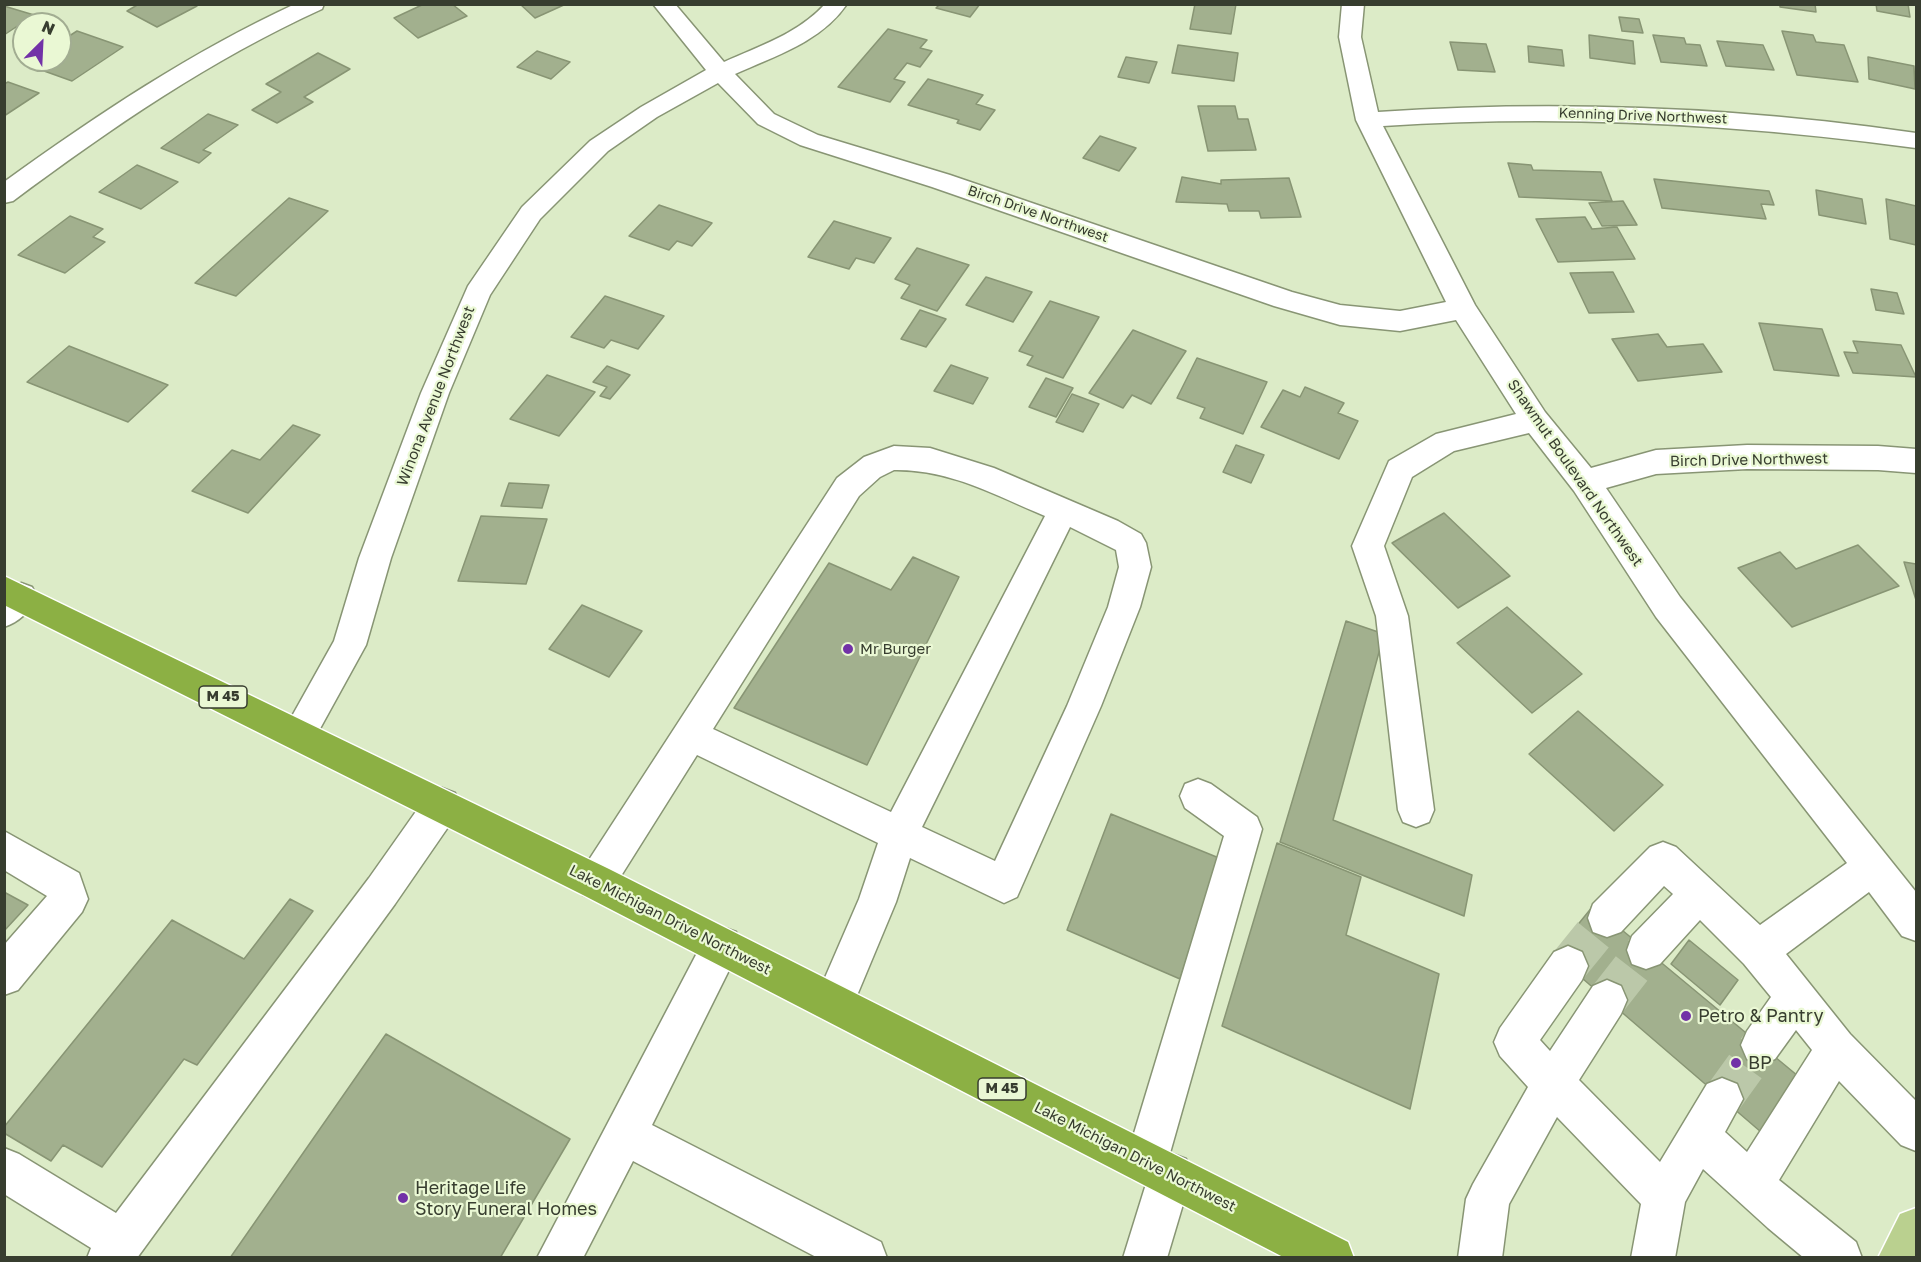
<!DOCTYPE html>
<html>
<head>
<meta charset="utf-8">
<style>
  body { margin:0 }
  #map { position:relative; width:1921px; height:1262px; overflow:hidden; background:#dcebc7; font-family:"Golos Text",sans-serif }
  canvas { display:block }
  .frame { position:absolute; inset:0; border:6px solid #373d2f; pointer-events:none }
  .north { position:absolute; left:12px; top:12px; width:60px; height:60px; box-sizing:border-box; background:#eaf8d4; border:2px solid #a2ad92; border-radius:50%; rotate:24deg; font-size:16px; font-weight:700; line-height:24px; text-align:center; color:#373d2f }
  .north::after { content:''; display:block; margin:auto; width:21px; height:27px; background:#7232a7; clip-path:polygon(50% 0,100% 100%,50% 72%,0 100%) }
</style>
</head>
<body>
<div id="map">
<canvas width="1921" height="1262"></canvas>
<div class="frame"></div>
<div class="north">N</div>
</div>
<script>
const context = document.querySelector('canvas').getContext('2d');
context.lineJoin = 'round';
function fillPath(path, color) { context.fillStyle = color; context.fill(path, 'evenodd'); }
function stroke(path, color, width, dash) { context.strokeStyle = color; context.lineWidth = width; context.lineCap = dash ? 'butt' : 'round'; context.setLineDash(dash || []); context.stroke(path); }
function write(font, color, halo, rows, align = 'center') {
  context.font = font + ' "Golos Text",sans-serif'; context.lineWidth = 4.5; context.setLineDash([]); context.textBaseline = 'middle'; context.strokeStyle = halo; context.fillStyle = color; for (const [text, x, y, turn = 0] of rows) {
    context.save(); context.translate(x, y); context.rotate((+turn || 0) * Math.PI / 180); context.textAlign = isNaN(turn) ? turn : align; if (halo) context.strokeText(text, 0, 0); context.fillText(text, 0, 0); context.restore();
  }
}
const building = new Path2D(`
  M139,4H195L197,6L157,27L127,11Z
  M424,4H452L467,16L418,38L394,18Z
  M520,4H566L535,18Z
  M940,4H980L970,17L936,8Z
  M1195,4H1236L1231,34L1190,29Z
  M1780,4H1815L1816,12L1780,7Z
  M1876,4H1908L1910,17L1877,11Z
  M4,6L34,15L4,35Z
  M1619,17L1639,19L1643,33L1622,31Z
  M888,29L927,40L920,48L932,51L920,67L907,63L894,79L905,82L890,102L838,87Z
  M77,31L123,47L72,81L33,67L44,60H60V42Z
  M1782,31L1813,35L1816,42L1844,45L1858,82L1797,75Z
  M1589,35L1633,41L1635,64L1590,58Z
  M1653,35L1684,38L1686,44L1700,45L1707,66L1661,62Z
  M1717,41L1763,45L1774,70L1726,66Z
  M1450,42L1486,44L1495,72L1458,70Z
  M1178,45L1238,53L1234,81L1172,73Z
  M1528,46L1562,50L1564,66L1529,62Z
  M537,51L570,62L551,79L517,67Z
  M318,53L350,69L304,97L313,102L277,123L252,110L281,92L266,84Z
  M1126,57L1157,62L1149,83L1118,77Z
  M1868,57L1914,66L1915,89L1869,79Z
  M928,79L983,95L976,104L995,110L980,130L957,123L959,120L908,105Z
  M8,82L39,93L4,116V84Z
  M1198,106H1235L1238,119H1248L1256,150L1208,151Z
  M208,114L238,125L203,150L211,153L199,163L161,148Z
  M1100,136L1136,148L1119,171L1083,158Z
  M1508,163L1531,165L1533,170L1601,172L1612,201L1519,197Z
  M137,165L178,182L141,209L99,192Z
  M1182,177L1221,184V180L1289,178L1301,217L1261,218L1259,211H1229L1227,204L1176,202Z
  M1654,179L1769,191L1774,205L1761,204L1766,219L1662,208Z
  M1816,190L1862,199L1866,224L1819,215Z
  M289,198L328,211L236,296L195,283Z
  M1886,199L1916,206V245L1890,239Z
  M1623,201L1637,225L1602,226L1589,203Z
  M659,205L712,223L692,246L677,241L669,250L629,236Z
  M70,216L103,229L93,237L105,242L65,273L18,255Z
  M1585,217L1592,229L1617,227L1635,259L1558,262L1536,219Z
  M834,221L891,238L874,263L856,258L849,269L808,257Z
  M917,248L969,265L937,311L901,298L910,285L895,279Z
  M1613,272L1634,312L1589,313L1570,273Z
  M986,277L1032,292L1013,322L966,305Z
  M1871,289L1897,293L1904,314L1876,310Z
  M605,296L664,316L638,349L611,340L604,348L571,337Z
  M1050,301L1099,317L1063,378L1027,365L1033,356L1019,351Z
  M920,310L946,319L926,347L901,339Z
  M1759,323L1822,329L1839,376L1774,370Z
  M1133,330L1186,351L1151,404L1132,395L1123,408L1089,393Z
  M1658,334L1667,347L1703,344L1722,372L1638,381L1612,339Z
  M1853,341L1901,345L1916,377L1853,373L1844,352L1858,353Z
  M69,346L168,385L128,422L27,382Z
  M1197,358L1267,382L1243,434L1200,418L1205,408L1177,398Z
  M951,365L988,378L973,404L934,391Z
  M607,366L630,375L610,399L600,396L607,387L593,382Z
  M547,375L595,392L559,436L510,419Z
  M1046,378L1073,388L1056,417L1029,407Z
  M1305,387L1344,403L1338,413L1358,421L1339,459L1261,427L1283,390L1300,397Z
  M1072,394L1099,404L1083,432L1056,422Z
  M293,425L320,435L248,513L192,491L232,450L260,460Z
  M1236,445L1264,455L1251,483L1223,472Z
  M509,483L549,485L542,508L501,506Z
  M1444,513L1510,576L1458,608L1392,543Z
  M481,516L547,519L526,584L458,581Z
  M1858,545L1899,586L1792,627L1738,568L1780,552L1796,569Z
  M913,557L959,577L867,765L734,708L829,563L891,590Z
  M1904,562L1916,564V600Z
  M582,605L642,631L609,677L549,649Z
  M1507,607L1582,674L1532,713L1457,643Z
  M1346,621L1384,634L1333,820L1472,875L1464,916L1280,842Z
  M1578,711L1663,785L1614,831L1529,754Z
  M1111,814L1219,858L1180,979L1067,930Z
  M1277,843L1361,877L1346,935L1439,974L1410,1109L1222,1026Z
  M4,892L28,905L4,931Z
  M290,899L313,911L197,1065L184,1059L102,1167L63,1145L51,1161L4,1133V1127L172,920L244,959Z
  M1593,906L1798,1076L1761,1132L1554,954Z
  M1689,940L1738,980L1720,1005L1671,964Z
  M386,1034L570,1139L500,1258H230Z`);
fillPath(building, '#a2b08e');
stroke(building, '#889574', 1.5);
stroke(new Path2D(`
  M1568,966L1607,918
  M1607,1000L1646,950
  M1722,1099L1761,1045`), '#bbc8a9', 40, [40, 20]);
const minor = new Path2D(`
  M295,4H324L322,9C210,60 111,128 13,201L4,203V182C97,115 191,52 295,4Z
  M653,4H675L724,62C759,46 798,34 825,4H847C821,42 775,56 735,74L774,114L818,135L950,175L1292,292L1340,305L1400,311L1446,302L1356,120L1339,37L1342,4H1364L1361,37L1378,112C1558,100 1738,107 1916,133V148C1739,124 1562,114 1383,126L1475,305L1545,412L1591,468L1656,450L1747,445L1878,446L1916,449V473L1878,470L1747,469L1656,474L1606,488L1680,597L1916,892V941L1902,936L1869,892L1786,954L1850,1034L1916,1101V1151L1901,1145L1839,1081L1779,1180L1856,1242L1862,1258H1804L1768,1228L1703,1169L1685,1202L1675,1258H1631L1641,1204L1557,1117L1509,1204L1502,1258H1458L1466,1199L1473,1184L1528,1087L1500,1056L1494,1042L1500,1028L1554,952L1568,946L1582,952L1588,966L1582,980L1540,1040L1550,1051L1593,986L1607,980L1621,986L1627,1000L1621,1014L1579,1080L1660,1162L1707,1084L1722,1078L1737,1084L1743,1099L1725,1132L1747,1152L1812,1050L1796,1030L1775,1059L1761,1065L1747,1059L1741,1045L1747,1031L1771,997L1744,964L1700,920L1660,964L1646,969L1632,964L1627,950L1632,936L1673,894L1664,886L1621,932L1607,937L1593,932L1588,918L1593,904L1650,847L1663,842L1676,847L1760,925L1847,863L1656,617L1574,491L1529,433L1454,451L1412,477L1384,546L1408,616L1434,810L1429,822L1416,827L1403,822L1398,810L1376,616L1352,546L1389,461L1436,434L1516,414L1456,320L1400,331L1340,325L1274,306L932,187L800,145L758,124L718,83L657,117L608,151L540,219L490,295L449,393L391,558L366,645L311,745L299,750L287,745L282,734L334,641L359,558L421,393L468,286L522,207L590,141L641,107L706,70Z
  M894,446L930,448L994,468L1118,521L1141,534L1146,543L1151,567L1140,607L1101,706L1017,897L1004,903L910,858L896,902L848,1017L834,1023L820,1017L814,1003L859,899L878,843L697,755L609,895L596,901L583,895L577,882L583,869L837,478L864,457ZM894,470C949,469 995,495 1045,516L891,812L713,729L859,496L880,477ZM1070,527L1116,550L1119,567L1108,607L1067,706L995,861L922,827Z
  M21,583L32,587L37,597C30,611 19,622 4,627V592Z
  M1198,779L1211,784L1257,817L1262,829L1170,1153L1186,1159L1192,1174L1167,1258H1123L1146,1184L1131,1178L1125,1163L1224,836L1185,808L1180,796L1185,784Z
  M442,788L455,793L460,805L455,817L395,904L137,1258H87L91,1248L4,1194V1148L19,1154L116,1213L369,878L429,793Z
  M4,831L79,873L88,899L82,912L18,990L4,995V945L47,896L4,870Z
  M722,927L736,932L741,946L652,1125L881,1242L887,1258H818L633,1161L583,1258H537L708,932Z`);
const major = new Path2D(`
  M1916,1208V1258H1878L1900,1214Z`);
const highway = new Path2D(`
  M4,576L609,869L1348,1242L1354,1258H1285L583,895L4,605Z`);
stroke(minor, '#889574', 3);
stroke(major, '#fff', 3);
stroke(highway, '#fff', 3);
fillPath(minor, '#fff');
fillPath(major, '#bad08f');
fillPath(highway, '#8cb044');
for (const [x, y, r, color] of [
  [848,649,6,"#7232a7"],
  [1686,1016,6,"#7232a7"],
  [1736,1063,6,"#7232a7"],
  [403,1198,6,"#7232a7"]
]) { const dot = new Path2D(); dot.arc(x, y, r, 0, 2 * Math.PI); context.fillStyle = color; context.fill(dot); stroke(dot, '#eaf8d4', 2); }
write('14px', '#373d2f', '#eaf8d4', [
  ["Kenning Drive Northwest",1643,116,2],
  ["Birch Drive Northwest",1038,214,19]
]);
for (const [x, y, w] of [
  [223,697,48],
  [1002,1089,48]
]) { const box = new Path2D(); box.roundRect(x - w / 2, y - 11, w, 22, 4.5); context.fillStyle = '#eaf8d4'; context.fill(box); stroke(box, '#373d2f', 1.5); }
write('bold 14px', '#373d2f', null, [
  ["M 45",223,697],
  ["M 45",1002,1089]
]);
write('15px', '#373d2f', '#eaf8d4', [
  ["Winona Avenue Northwest",436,396,-69],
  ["Birch Drive Northwest",1749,460,-1],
  ["Shawmut Boulevard Northwest",1575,473,55],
  ["Lake Michigan Drive Northwest",670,920,27],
  ["Lake Michigan Drive Northwest",1135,1157,27]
]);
write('15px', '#373d2f', '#eaf8d4', [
  ["Mr Burger",860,649]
], 'left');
write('18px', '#373d2f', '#eaf8d4', [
  ["Petro & Pantry",1698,1016],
  ["BP",1748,1063],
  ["Heritage Life",415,1188],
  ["Story Funeral Homes",415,1209]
], 'left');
</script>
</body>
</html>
